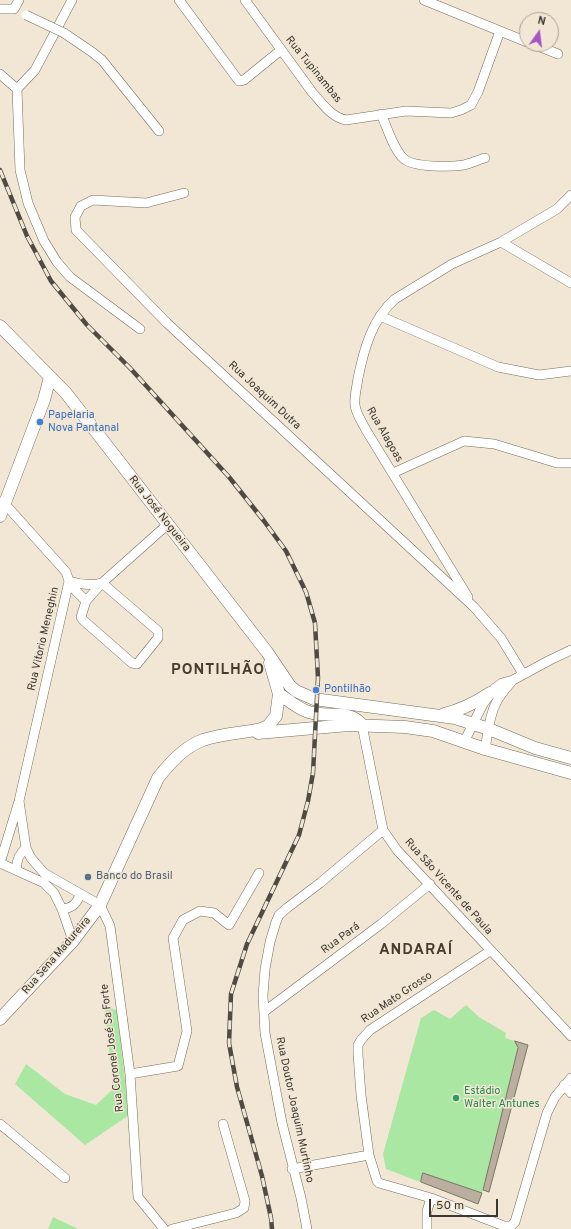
<!DOCTYPE html>
<html>
<head>
<meta charset="utf-8">
<style>
  body { margin:0 }
  #map { position:relative; width:571px; height:1229px; overflow:hidden; background:#f2e7d5; font-family:Overpass,sans-serif }
  canvas { display:block }
  .north { position:absolute; left:519px; top:12px; width:40px; height:40px; box-sizing:border-box; background:#f2e7d5; border:1px solid #a9a193; border-radius:50%; rotate:14deg; font-size:11px; font-weight:700; line-height:16px; text-align:center; color:#3b3730 }
  .north::after { content:''; display:block; margin:auto; width:14px; height:18px; background:#a354c5; clip-path:polygon(50% 0,100% 100%,50% 72%,0 100%) }
  .scale { position:absolute; left:429px; top:1199px; width:69px; height:18px; box-sizing:border-box; border:2px solid #3b3730; border-top:0; padding-left:5px; font-size:12px; line-height:14px; white-space:nowrap; color:#3b3730; -webkit-text-stroke:3px #f2e7d5; paint-order:stroke }
</style>
</head>
<body>
<div id="map">
<canvas width="571" height="1229"></canvas>
<div class="north">N</div>
<div class="scale">50 m</div>
</div>
<script>
const context = document.querySelector('canvas').getContext('2d');
context.lineJoin = 'round';
function fillPath(path, color) { context.fillStyle = color; context.fill(path, 'evenodd'); }
function stroke(path, color, width, dash) { context.strokeStyle = color; context.lineWidth = width; context.lineCap = dash ? 'butt' : 'round'; context.setLineDash(dash || []); context.stroke(path); }
function write(font, color, halo, rows, align = 'center') {
  context.font = font + ' Overpass,sans-serif'; context.lineWidth = 3; context.setLineDash([]); context.textBaseline = 'middle'; context.strokeStyle = halo; context.fillStyle = color; for (const [text, x, y, turn = 0] of rows) {
    context.save(); context.translate(x, y); context.rotate((+turn || 0) * Math.PI / 180); context.textAlign = isNaN(turn) ? turn : align; if (halo) context.strokeText(text, 0, 0); context.fillText(text, 0, 0); context.restore();
  }
}
fillPath(new Path2D(`
  M104,1004L117,1011L129,1115L85,1145L15,1084L26,1064L65,1094L96,1105L113,1089Z
  M466,1005L479,1017L506,1033L505,1038L528,1045L489,1193L483,1190L478,1204L386,1169L383,1154L421,1018L434,1010L450,1019Z
  M53,1217L78,1229H48Z`), '#a9e7a3');
const building = new Path2D(`
  M515,1041L528,1045L489,1192L483,1190L518,1048Z
  M423,1173L482,1193L478,1204L421,1182Z`);
fillPath(building, '#baae9e');
stroke(building, '#807566', 1);
const minor = new Path2D(`
  M179,0L239,81L244,80L281,50
  M245,0L312,92C322,103 331,117 346,120L406,111L451,113L461,110L471,105L478,92L500,31
  M424,0L527,42
  M0,9H14L19,0
  M64,33L92,52L102,60L159,131
  M533,44L558,54
  M0,74L17,89
  M17,89L20,170L28,203L44,241L57,262L70,277L140,329
  M17,89L35,70L72,0
  M381,114C387,127 393,148 403,158C413,168 451,167 464,165C471,163 478,160 485,158
  M184,193L146,203L93,200L81,206L75,217L76,230L167,323L474,607L501,638L523,674
  M501,242L571,283
  M380,316L498,367L539,375L571,371
  M393,473L464,441L494,444L557,463H571
  M69,581C81,585 90,586 102,583L168,524
  M102,583L158,631V638L137,664L132,663L83,620L81,617L86,601Z
  M69,584L86,601
  M468,597L366,430C362,422 356,414 355,405C354,396 357,387 358,378C364,349 372,319 395,299L452,264L501,242L557,209L571,195
  M362,725L383,830L397,850L571,1036
  M464,742L483,704L495,688L502,683L513,680L550,660L571,650
  M485,749C488,734 489,716 496,703C500,694 507,687 513,680
  M19,801L26,848L31,858L44,873L100,905L110,926L130,1074L138,1197L164,1229
  M0,863L19,801L69,581L66,572L5,504L0,502
  M0,863L44,883L54,893L62,909L73,941
  M17,870C16,860 19,854 26,848
  M62,909C72,908 77,904 80,894
  M490,951L370,1030L361,1040L358,1045V1054L361,1095L369,1155L377,1181L379,1183L431,1198L504,1226H511L515,1222L547,1113L555,1097L571,1078
  M265,1011L381,924L430,884
  M130,1074L178,1066L187,1031L173,938L183,920L200,911L214,913L229,925L259,873
  M564,1085L571,1093
  M0,1124L65,1178
  M292,1169L369,1155
  M172,1229L236,1213L244,1208L245,1201L223,1124
  M307,1229L301,1198L282,1123L265,1033L263,996L265,969L270,942L276,922L279,915L287,908L320,883L383,830
  M427,1229V1211L431,1198`);
const major = new Path2D(`
  M0,326L66,393L267,652L290,686L296,691L314,699L455,718L489,729L535,748L571,758
  M0,516L44,400L50,377
  M279,694C288,700 296,707 306,711C324,719 350,708 362,725
  M444,714C462,710 475,703 490,693
  M258,733L349,725L405,727L433,731L485,749L571,773
  M0,1019L73,941L100,905L158,778C170,763 184,747 203,740C221,734 242,733 261,729L268,726L276,716L279,694L270,663`);
stroke(minor, '#766c5c', 10);
stroke(major, '#766c5c', 13);
stroke(minor, '#fff', 9);
stroke(major, '#fff', 12);
const rail = new Path2D(`
  M0,170L27,236L51,281L87,325L130,368L229,477L264,521L286,551L306,592L315,623L318,678L313,773L308,801L299,835L247,944L231,994L229,1043L237,1087L262,1176L271,1218L272,1229`);
stroke(rail, '#4f4a42', 4.5);
stroke(rail, '#f2e7d5', 3, [9]);
const minorBridge = new Path2D(`
  M26,15L64,33`);
stroke(minorBridge, '#766c5c', 10, []);
stroke(minorBridge, '#fff', 9);
for (const [x, y, r, color] of [
  [40,422,4,"#3f7fe0"],
  [316,690,4,"#3f7fe0"],
  [88,877,4,"#5c6f8a"],
  [456,1098,4,"#2e9e5b"]
]) { const dot = new Path2D(); dot.arc(x, y, r, 0, 2 * Math.PI); context.fillStyle = color; context.fill(dot); stroke(dot, '#f2e7d5', 1.5); }
write('11px', '#3b3730', '#f2e7d5', [
  ["Rua Tupinambas",313,70,51],
  ["Rua Joaquim Dutra",264,396,43],
  ["Rua Alagoas",384,435,60],
  ["Rua José Nogueira",159,514,52],
  ["Rua Vitorio Meneghin",44,639,-77],
  ["Rua São Vicente de Paula",448,887,48],
  ["Rua Pará",341,939,-36],
  ["Rua Sena Madureira",57,956,-49],
  ["Rua Mato Grosso",397,998,-34],
  ["Rua Coronel José Sa Forte",113,1048,-97],
  ["Rua Doutor Joaquim Murtinho",294,1110,78]
]);
write('11px', '#366cbe', '#f2e7d5', [
  ["Papelaria",48,416],
  ["Nova Pantanal",48,429],
  ["Pontilhão",324,690]
], 'left');
write('11px', '#4e5e75', '#f2e7d5', [
  ["Banco do Brasil",96,877]
], 'left');
write('11px', '#27864d', '#f2e7d5', [
  ["Estádio",464,1092],
  ["Walter Antunes",464,1105]
], 'left');
context.letterSpacing = '1px';
write('bold 15px', '#463d2f', '#f2e7d5', [
  ["PONTILHÃO",218,671],
  ["ANDARAÍ",416,951]
]);
context.letterSpacing = '0px';
</script>
</body>
</html>
